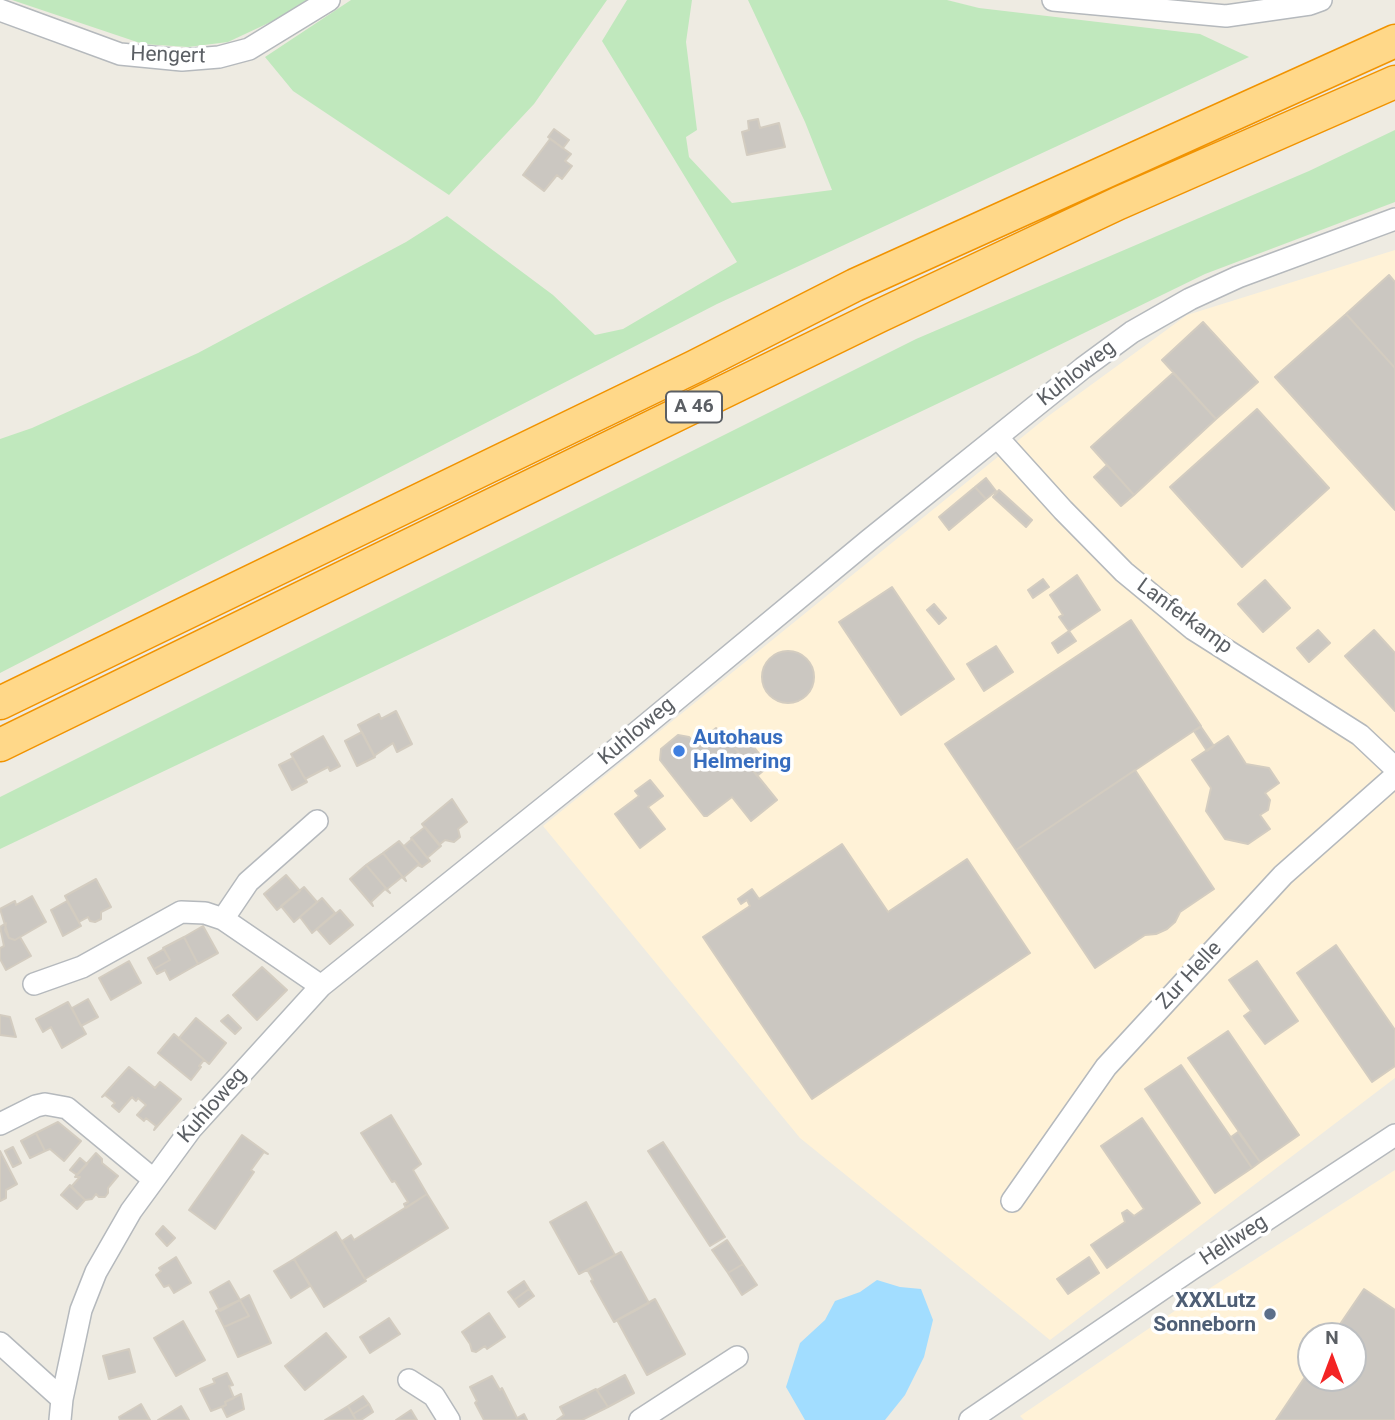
<!DOCTYPE html>
<html>
<head>
<meta charset="utf-8">
<style>
  body { margin:0 }
  #map { position:relative; width:1395px; height:1420px; overflow:hidden; background:#eeebe2; font-family:Roboto,sans-serif }
  canvas { display:block }
  .north { position:absolute; left:1297px; top:1322px; width:70px; height:70px; box-sizing:border-box; background:#fff; border:2px solid #bdbfc1; border-radius:50%; rotate:0deg; font-size:19px; font-weight:700; line-height:28px; text-align:center; color:#5b5f64 }
  .north::after { content:''; display:block; margin:auto; width:24px; height:32px; background:#f32424; clip-path:polygon(50% 0,100% 100%,50% 72%,0 100%) }
</style>
</head>
<body>
<div id="map">
<canvas width="1395" height="1420"></canvas>
<div class="north">N</div>
</div>
<script>
const context = document.querySelector('canvas').getContext('2d');
context.lineJoin = 'round';
function fillPath(path, color) { context.fillStyle = color; context.fill(path, 'evenodd'); }
function stroke(path, color, width, dash) { context.strokeStyle = color; context.lineWidth = width; context.lineCap = dash ? 'butt' : 'round'; context.setLineDash(dash || []); context.stroke(path); }
function write(font, color, halo, rows, align = 'center') {
  context.font = font + ' Roboto,sans-serif'; context.lineWidth = 7; context.setLineDash([]); context.textBaseline = 'middle'; context.strokeStyle = halo; context.fillStyle = color; for (const [text, x, y, turn = 0] of rows) {
    context.save(); context.translate(x, y); context.rotate((+turn || 0) * Math.PI / 180); context.textAlign = isNaN(turn) ? turn : align; if (halo) context.strokeText(text, 0, 0); context.fillText(text, 0, 0); context.restore();
  }
}
fillPath(new Path2D(`
  M1395,250V1078L1050,1340L800,1138L543,826L1047,417L1187,315Z
  M1395,1170V1420H1024L1020,1416L1182,1306ZM1311,1336H1353V1378H1311Z`), '#fff2d7');
fillPath(new Path2D(`
  M12,0H307L275,20L228,42L188,47L143,44Z
  M351,0H607L534,104L449,195L293,91L265,57Z
  M627,0H692L686,42L697,130L686,137L689,157L732,203L832,190L805,122L748,0H947L979,8L1200,34L1249,57L717,304L0,673V439L32,428L198,353L406,242L447,216L553,295L595,335L623,329L737,262L602,41Z
  M1395,130V202L1205,274L1000,374L0,849V797L916,339L1309,171Z`), '#c0e8bd');
fillPath(new Path2D(`
  M877,1280L900,1287L921,1289L933,1320L924,1357L905,1395L885,1420H805L786,1387L800,1343L825,1320L835,1301L860,1292Z`), '#a2ddff');
const building = new Path2D(`
  M758,119L760,128L779,123L785,147L747,155L742,132L749,130L748,121Z
  M554,129L569,140L563,148L548,137Z
  M550,139L571,154L565,161L572,166L562,179L557,175L544,191L523,175Z
  M1389,275L1395,282V368L1346,314Z
  M1346,314L1395,368V510L1275,377Z
  M1203,322L1258,382L1216,419L1162,360Z
  M1173,373L1216,419L1134,495L1091,447Z
  M1257,409L1329,488L1242,567L1170,487Z
  M1107,465L1134,495L1121,506L1094,477Z
  M986,478L996,491L986,499L975,487Z
  M975,487L986,499L949,530L939,517Z
  M999,490L1032,520L1026,527L993,497Z
  M1077,575L1100,610L1069,631L1059,617L1063,615L1050,595Z
  M1043,579L1049,587L1033,598L1028,590Z
  M1265,580L1290,608L1263,632L1238,604Z
  M892,587L954,679L901,715L839,622Z
  M934,604L946,618L939,624L927,610Z
  M1131,620L1201,726L1016,850L945,744Z
  M1318,630L1330,643L1309,662L1297,648Z
  M1374,630L1395,653V711L1345,656Z
  M1069,631L1076,641L1058,653L1052,643Z
  M996,646L1013,672L984,691L967,664Z
  M762 677a26 26 0 1 1 52 0a26 26 0 1 1-52 0Z
  M396,711L412,744L397,752L393,743L374,756L358,725L379,714L381,719Z
  M1201,727L1214,746L1207,751L1194,731Z
  M716,728L725,739L727,738L777,800L751,821L732,797L707,816H704L660,760L661,749L678,735L689,737L696,745Z
  M740,730L769,766L757,776L728,739Z
  M362,732L375,757L357,766L345,741Z
  M323,736L340,766L330,771L328,767L305,779L291,754Z
  M1228,736L1246,764L1269,768L1279,783L1265,793L1270,800L1268,810L1260,815L1270,829L1248,844L1225,839L1206,811L1211,788L1192,760Z
  M293,758L307,782L292,790L279,765Z
  M1135,770L1214,889L1180,912L1175,922L1167,929L1156,934L1145,935L1095,968L1016,850Z
  M650,780L663,796L648,807L665,829L640,848L615,814L639,796L635,791Z
  M452,799L467,822L458,829L460,837L454,842L445,840L439,845L422,824Z
  M425,827L441,846L427,858L411,838Z
  M412,839L430,861L422,867L404,846Z
  M399,841L422,867L418,865L404,877L406,881L383,853Z
  M842,844L888,912L967,859L1030,953L812,1099L703,937L750,906L747,900L741,904L738,899L752,889L759,899Z
  M383,853L406,881L402,877L387,889L390,893L366,865Z
  M366,865L390,893L385,889L371,902L373,906L350,879Z
  M286,875L300,891L277,910L264,894Z
  M96,879L111,907L101,912V919L95,922L90,921L88,917L79,922L65,896Z
  M304,887L317,902L294,922L281,906Z
  M32,896L46,922L15,940L9,938L0,909L15,901L16,905Z
  M322,898L335,913L312,933L300,917Z
  M67,901L81,926L63,936L51,910Z
  M340,910L353,925L330,944L317,929Z
  M6,923L5,930L9,938L15,940L20,937L31,956L6,970L0,959V948L4,946L0,927Z
  M203,926L218,953L198,964L184,937Z
  M184,937L198,964L170,980L165,970L157,974L154,969L170,960L163,948Z
  M1336,945L1395,1030V1066L1372,1082L1297,973Z
  M164,949L170,960L154,969L148,958Z
  M129,961L141,983L111,1000L99,978Z
  M1257,961L1298,1021L1265,1044L1244,1016L1251,1011L1229,980Z
  M262,967L287,990L257,1020L233,995Z
  M88,999L98,1017L81,1026L72,1008Z
  M68,1002L86,1034L62,1048L51,1027L43,1032L36,1019Z
  M0,1015L10,1017L16,1037L0,1035Z
  M228,1015L241,1028L235,1034L221,1021Z
  M196,1018L226,1043L209,1064L179,1038Z
  M1228,1031L1299,1135L1260,1162L1188,1058Z
  M174,1034L204,1060L199,1066L201,1067L191,1080L158,1053Z
  M1181,1065L1252,1168L1215,1193L1145,1089Z
  M129,1067L155,1088L160,1082L181,1099L154,1130L156,1126L146,1118L144,1121L137,1115L146,1105L138,1098L136,1101L132,1097L119,1112L112,1106L115,1103L105,1095L102,1097Z
  M391,1115L421,1164L413,1170L427,1194L406,1208L404,1204L408,1202L395,1181L392,1182L361,1133Z
  M1142,1118L1200,1203L1107,1268L1091,1245L1125,1222L1122,1213L1127,1210L1134,1216L1144,1209L1101,1146Z
  M58,1122L81,1141L64,1161L50,1149L45,1151L36,1133Z
  M1238,1132L1260,1162L1252,1168L1231,1137Z
  M36,1133L45,1151L30,1158L21,1141Z
  M242,1135L268,1154L264,1152L251,1170L254,1172L215,1229L189,1210Z
  M663,1142L725,1237L710,1246L648,1151Z
  M13,1147L21,1163L13,1167L5,1151Z
  M0,1151L17,1184L6,1190V1198L0,1201Z
  M96,1153L102,1159V1163L118,1176L108,1188V1193L105,1197H99L96,1194L92,1199L85,1200L71,1187L80,1177H75Z
  M80,1158L87,1164L77,1175L70,1170Z
  M70,1185L85,1200L77,1209L61,1195Z
  M427,1194L448,1228L365,1279L342,1241L351,1235L354,1240Z
  M586,1202L615,1255L579,1274L550,1222Z
  M163,1226L175,1238L167,1246L156,1234Z
  M336,1232L366,1281L324,1307L294,1259Z
  M727,1240L743,1264L728,1273L712,1250Z
  M621,1252L649,1303L614,1322L591,1281L593,1280L588,1271H586Z
  M176,1257L191,1283L174,1293L169,1285L164,1287L156,1275L161,1271L159,1268Z
  M1089,1257L1099,1273L1068,1294L1057,1279Z
  M294,1259L310,1286L291,1298L274,1271Z
  M743,1264L757,1285L742,1295L728,1273Z
  M229,1281L240,1300L220,1311L210,1292Z
  M524,1281L529,1289L514,1300L508,1292Z
  M529,1289L534,1296L519,1307L514,1300Z
  M1364,1289L1395,1310V1420H1276L1311,1368V1378H1353V1336H1332Z
  M249,1295L271,1343L238,1357L224,1327L249,1316L240,1300Z
  M655,1299L685,1354L647,1375L617,1320Z
  M240,1300L249,1316L224,1327L216,1311Z
  M489,1313L505,1337L487,1349L485,1346L476,1352L472,1351L470,1344L462,1332Z
  M389,1318L400,1334L370,1353L360,1337Z
  M183,1321L205,1360L176,1376L154,1338Z
  M326,1333L346,1357L305,1390L285,1366Z
  M129,1349L135,1372L109,1379L103,1356Z
  M227,1373L233,1385L229,1386L234,1398L225,1402L226,1405L211,1411L200,1389L215,1383L213,1379Z
  M625,1375L634,1393L608,1407L597,1390Z
  M492,1376L500,1390L502,1388L517,1418L524,1414L527,1420H484L475,1403L477,1401L470,1387Z
  M596,1389L608,1407L582,1420H557L564,1415L560,1407Z
  M241,1394L244,1409L227,1417L222,1407L226,1405L225,1402Z
  M363,1396L369,1404L353,1414L348,1406Z
  M141,1404L150,1420H120L119,1417Z
  M369,1404L373,1412L361,1420H356L353,1414Z
  M181,1406L189,1420H158Z
  M348,1406L356,1420H325Z
  M411,1410L417,1420H396Z`);
fillPath(building, '#cbc7c1');
stroke(building, '#d3ccc0', 2);
const minor = new Path2D(`
  M1053,0L1226,16L1310,4L1321,0
  M0,10L120,54L182,60L219,57L249,49L329,0
  M997,437L1063,510L1124,572L1193,629L1360,735L1395,768
  M223,919L248,882L317,821
  M34,984L82,967L181,912L205,913L223,919L321,986
  M0,1124L36,1106L45,1104L67,1108L153,1179
  M1012,1201L1106,1067L1283,875L1395,776
  M0,1343L62,1399
  M409,1380L434,1396L449,1420
  M60,1420L62,1399L81,1310L96,1272L131,1211L191,1129L321,986L624,743L869,540L1083,368L1132,332L1190,299L1238,277L1395,219
  M640,1420L737,1357
  M970,1420L1190,1270L1395,1135`);
const highway = new Path2D(`
  M0,703L694,367L855,285L1395,41
  M0,745L879,316L1119,203L1395,82`);
stroke(minor, '#b5b9bd', 24);
stroke(highway, '#f19300', 35);
stroke(minor, '#fff', 21);
stroke(highway, '#ffd889', 32);
for (const [x, y, r, color] of [
  [679,751,7,"#3f7fe0"],
  [1270,1314,7,"#5c6f8a"]
]) { const dot = new Path2D(); dot.arc(x, y, r, 0, 2 * Math.PI); context.fillStyle = color; context.fill(dot); stroke(dot, '#fff', 2.5); }
for (const [x, y, w] of [
  [694,407,56]
]) { const box = new Path2D(); box.roundRect(x - w / 2, y - 15.5, w, 31, 5); context.fillStyle = '#fff'; context.fill(box); stroke(box, '#5b5f64', 2); }
write('bold 19px', '#5b5f64', null, [
  ["A 46",694,407]
]);
write('21px', '#5b5f64', '#fff', [
  ["Hengert",168,56,2],
  ["Kuhloweg",1077,374,-38],
  ["Lanferkamp",1184,617,36],
  ["Kuhloweg",637,732,-40],
  ["Zur Helle",1190,976,-47],
  ["Kuhloweg",213,1106,-49],
  ["Hellweg",1234,1241,-33]
]);
write('bold 21px', '#366cbe', '#fff', [
  ["Autohaus",693,739],
  ["Helmering",693,763]
], 'left');
write('bold 21px', '#4e5e75', '#fff', [
  ["XXXLutz",1256,1302],
  ["Sonneborn",1256,1326]
], 'right');
</script>
</body>
</html>
